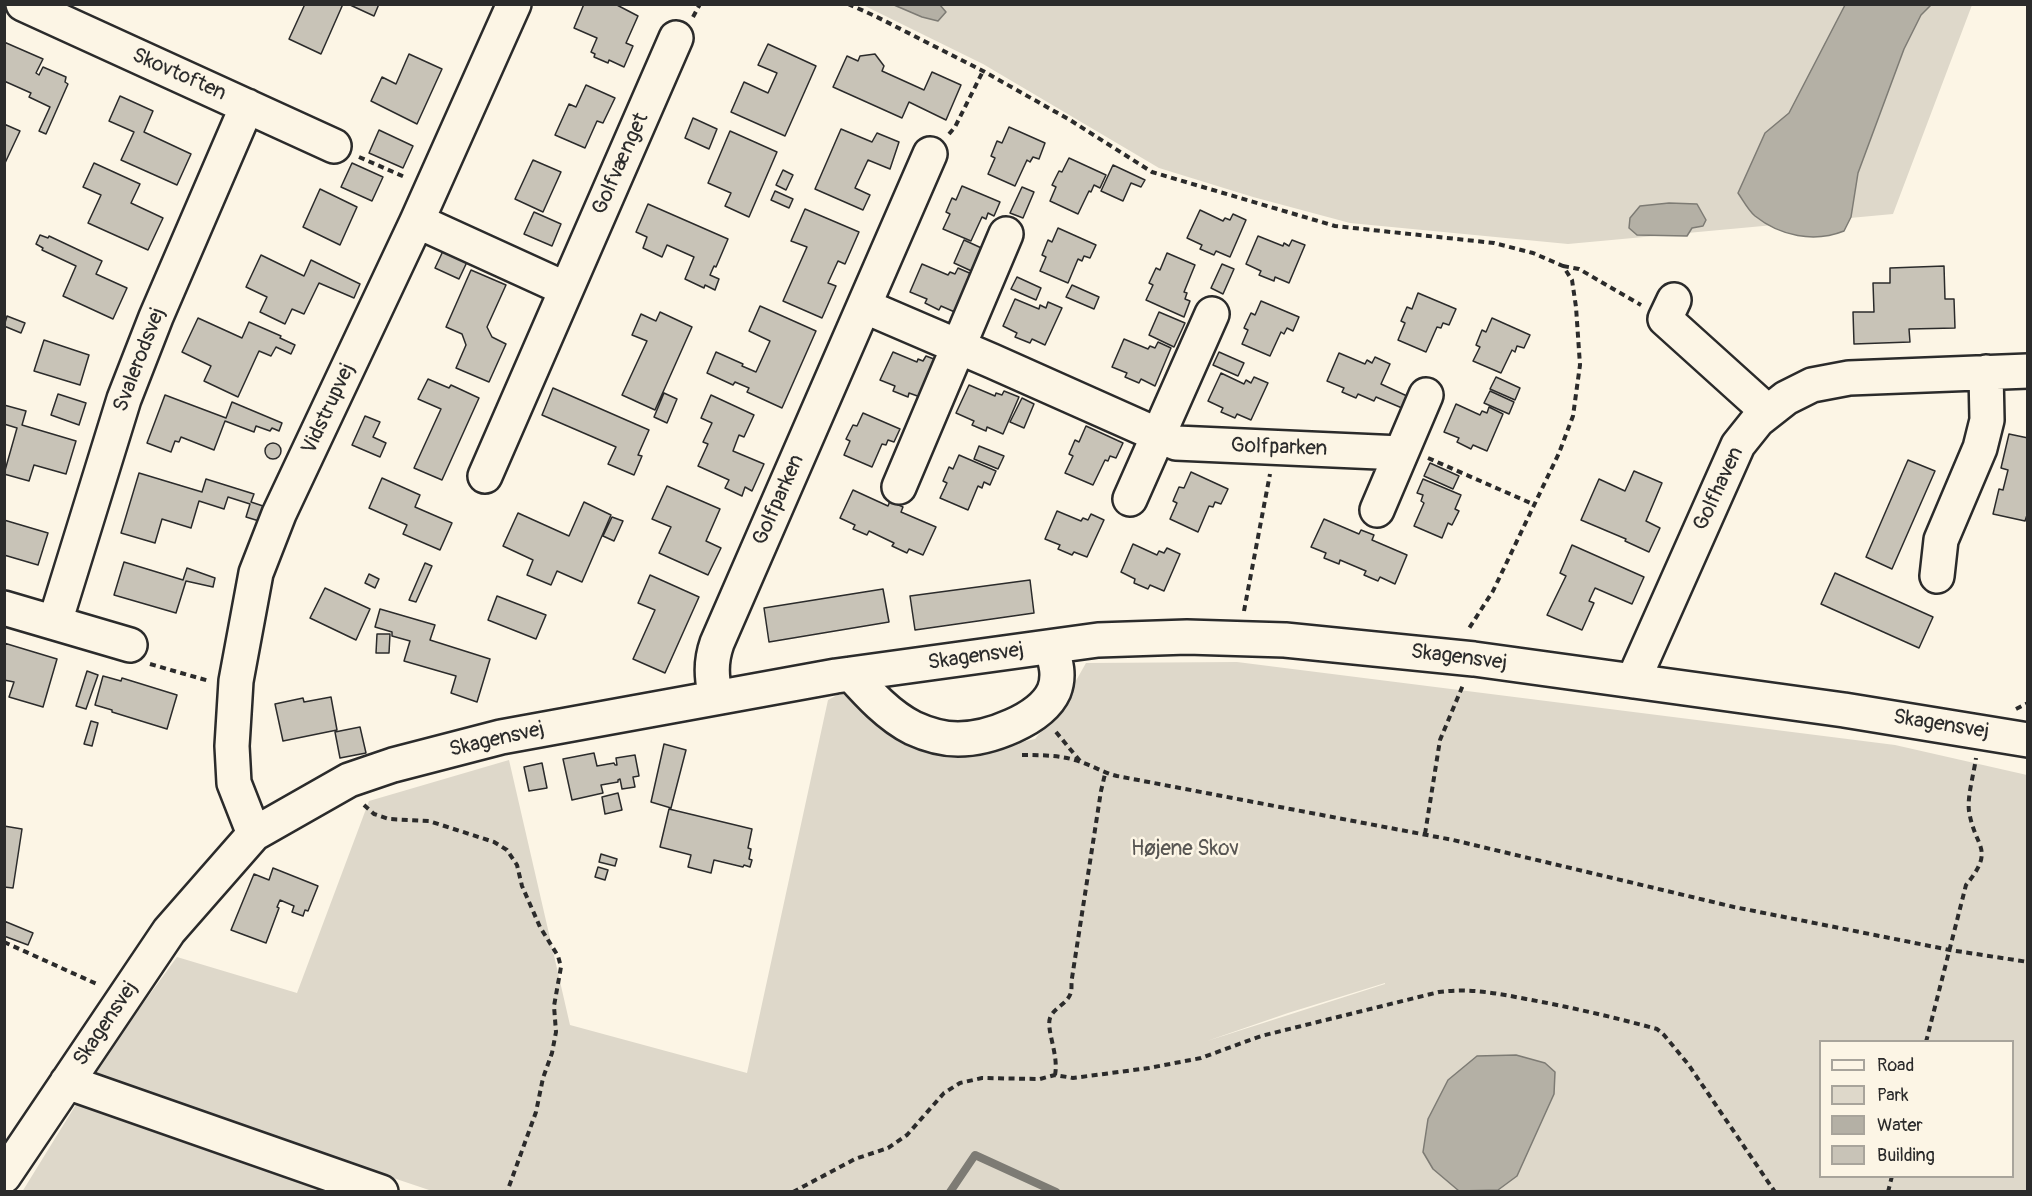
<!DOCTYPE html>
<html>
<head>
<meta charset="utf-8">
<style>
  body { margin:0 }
  #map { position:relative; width:2032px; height:1196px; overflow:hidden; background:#fcf5e5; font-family:Pangolin,sans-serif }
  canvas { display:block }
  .frame { position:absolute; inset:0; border:6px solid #2b2b2b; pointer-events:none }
  .legend { position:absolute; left:1819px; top:1040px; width:195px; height:138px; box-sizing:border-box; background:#fcf5e5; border:2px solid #a8a49b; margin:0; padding:8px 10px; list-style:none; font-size:18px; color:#2b2b2b }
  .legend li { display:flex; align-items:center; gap:12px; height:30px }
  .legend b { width:30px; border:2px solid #a8a49b }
</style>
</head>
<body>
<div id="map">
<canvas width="2032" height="1196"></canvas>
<div class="frame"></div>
<ul class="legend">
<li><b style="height:8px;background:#fcf5e5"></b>Road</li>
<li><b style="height:16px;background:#ded8ca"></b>Park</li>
<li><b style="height:16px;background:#b4b0a5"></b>Water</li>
<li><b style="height:16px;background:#c8c3b7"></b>Building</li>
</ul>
</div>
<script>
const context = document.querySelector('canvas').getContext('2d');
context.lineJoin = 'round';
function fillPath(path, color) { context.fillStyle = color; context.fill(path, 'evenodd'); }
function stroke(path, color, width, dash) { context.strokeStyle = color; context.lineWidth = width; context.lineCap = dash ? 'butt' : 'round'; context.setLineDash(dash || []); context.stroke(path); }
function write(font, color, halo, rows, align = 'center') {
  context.font = font + ' Pangolin,sans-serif'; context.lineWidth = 5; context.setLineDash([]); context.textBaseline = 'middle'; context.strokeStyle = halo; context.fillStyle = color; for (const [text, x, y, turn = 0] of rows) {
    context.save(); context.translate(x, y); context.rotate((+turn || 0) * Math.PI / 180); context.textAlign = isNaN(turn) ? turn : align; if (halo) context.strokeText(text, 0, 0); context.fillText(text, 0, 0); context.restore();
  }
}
fillPath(new Path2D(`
  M863,5H1972L1893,214L1568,244L1350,223L1253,197L1159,168L983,64Z
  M1237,662L1895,745L2027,775V1191H432L90,1076L177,957L297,993L369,801L509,760L570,1025L747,1073L828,700L841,693L918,742L963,755L1035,739L1061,707L1086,663ZM1385,983V984L1207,1041L1288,1013ZM1820,1042H2012V1176H1820ZM1477,1056L1428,1119L1448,1080Z
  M80,1098L347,1192H22Z`), '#ded8ca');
const water = new Path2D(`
  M894,5H940L946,12L938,21L922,17Z
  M1845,5H1931L1921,15L1904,49L1858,173L1851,217L1844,231C1814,243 1780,236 1755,216C1748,210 1743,200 1738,193L1765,133L1789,113Z
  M1669,203L1697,204L1706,220L1703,226L1692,228L1687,236L1637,235L1629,228L1630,218L1640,206Z
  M1516,1055L1545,1063L1555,1072L1554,1094L1517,1176L1498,1190L1459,1191L1433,1169L1423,1152L1428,1119L1448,1080L1477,1056Z`);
fillPath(water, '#b4b0a5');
stroke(water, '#7d7b74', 1.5);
stroke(new Path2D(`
  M950,1192L975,1155L1056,1192`), '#7d7b74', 8);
const building = new Path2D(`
  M305,4H343L321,54L289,39Z
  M348,4H379L374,16Z
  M584,4H615L638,16L626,43L633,46L624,67L609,60L608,63L594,57L595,54L591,52L597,38L574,28Z
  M4,42L43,59L36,73L39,75L43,67L66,77L65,82L68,84L46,134L39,131L50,107L29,97L31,93L4,81Z
  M768,44L816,66L785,136L731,112L744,82L768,93L777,73L758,65Z
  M409,54L442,69L417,124L371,101L382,77L396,84Z
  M875,54L884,66L882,71L924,90L932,72L961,85L946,120L909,102L902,118L833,87L847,56L858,61L860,56Z
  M586,85L615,98L603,123L597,121L585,148L555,135L569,104L576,107Z
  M120,96L153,111L144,132L191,154L177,185L121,160L134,132L109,121Z
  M693,118L717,129L709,149L685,138Z
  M4,124L20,131L5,163L4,162Z
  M1009,127L1045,143L1039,159L1033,157L1030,162L1027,160L1015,186L988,174L995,158L991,156L997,141L1002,143Z
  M841,129L872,142L877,133L899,142L890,169L868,160L855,188L870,195L863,210L815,189Z
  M379,130L413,146L403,168L369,153Z
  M730,131L777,152L749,217L725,206L731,193L708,183Z
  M1069,158L1106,175L1100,188L1094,185L1091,192L1089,191L1078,214L1050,201L1056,187L1052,185L1059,171L1062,172Z
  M533,160L561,172L543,212L515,199Z
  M94,163L140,184L131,203L163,218L148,250L88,223L101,195L83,187Z
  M352,163L383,177L372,201L341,187Z
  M1113,165L1145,180L1141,187L1131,183L1123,201L1101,191Z
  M783,170L793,175L786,190L776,185Z
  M962,186L1000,202L994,216L988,213L986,219L982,217L971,241L943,229L950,214L946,212L952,198L956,200Z
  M1022,187L1034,192L1023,218L1010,213Z
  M320,189L357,207L340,245L303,227Z
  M775,191L793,199L789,208L771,200Z
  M648,204L728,239L716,267L714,266L710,275L719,279L715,290L705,285L704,288L685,279L694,257L667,245L662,257L643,248L647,237L636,232Z
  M805,209L859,232L845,264L838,261L828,283L836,286L822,318L783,301L807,247L791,241Z
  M1200,210L1223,221L1225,218L1230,220L1233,214L1246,220L1230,257L1216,251L1214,255L1200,249L1202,245L1187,238Z
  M534,212L561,224L552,246L524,234Z
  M1058,228L1096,245L1090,258L1084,256L1082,261L1078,259L1068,283L1040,271L1046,257L1042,255L1048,240L1052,242Z
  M40,235L48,238L49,236L102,261L96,274L127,288L113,319L63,296L76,266L42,250L43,248L36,244Z
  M1258,236L1283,246L1284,243L1289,246L1292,240L1305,245L1289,283L1275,277L1274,281L1259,275L1261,271L1246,264Z
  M964,240L988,251L978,274L954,263Z
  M443,251L467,262L459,279L435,268Z
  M1167,253L1195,265L1184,292L1187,293L1185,299L1190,301L1184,317L1146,300L1153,285L1149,283L1156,268L1160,270Z
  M261,255L304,276L311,260L360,284L354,298L319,283L304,314L292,309L285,324L260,312L267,297L246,287Z
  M922,264L948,275L950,272L955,274L958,268L974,275L957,313L941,306L939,310L925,303L927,299L910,292Z
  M1222,264L1234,269L1223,294L1211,288Z
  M1944,266L1945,299H1954L1955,328L1909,329L1910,342L1854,344L1853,312H1874L1873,283H1890V268Z
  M471,270L506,285L487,327L492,337L506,344L489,382L456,368L466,345L462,334L446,327Z
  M1017,277L1041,288L1036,300L1011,289Z
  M1072,285L1099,297L1094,309L1066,297Z
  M1418,293L1456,309L1449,325L1443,323L1441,328L1437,327L1426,352L1398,340L1405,323L1401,321L1407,307L1412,309Z
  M1015,299L1039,309L1040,305L1046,308L1048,302L1062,308L1045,345L1032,339L1030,343L1015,337L1017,333L1003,326Z
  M1261,301L1299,317L1293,331L1287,328L1284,334L1281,332L1270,356L1242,344L1248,330L1244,328L1251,313L1255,315Z
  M760,306L816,331L782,408L747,392L749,388L735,382L733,385L707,373L716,352L743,364L742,366L756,372L770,341L749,331Z
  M660,312L692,327L655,410L622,395L647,341L632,335L641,314L656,321Z
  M1159,312L1185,323L1174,347L1149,335Z
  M7,316L25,323L21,333L4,326Z
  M198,318L242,338L249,322L281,336L280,338L295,345L291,354L276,347L271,356L259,351L238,397L204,381L211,366L182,352Z
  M1492,318L1530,335L1524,348L1517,346L1515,352L1512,350L1501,373L1473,361L1480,347L1476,345L1482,330L1486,332Z
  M1124,339L1148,349L1150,346L1155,348L1158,342L1171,348L1155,386L1141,379L1139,383L1125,377L1127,373L1112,367Z
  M44,340L89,355L80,385L34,371Z
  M893,352L917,362L918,359L923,361L926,356L939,361L923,398L909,393L908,397L893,391L895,386L880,380Z
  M1219,352L1244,363L1238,376L1213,365Z
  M1339,353L1365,364L1367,360L1372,363L1375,357L1390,364L1381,384L1407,396L1402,408L1376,397L1374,401L1358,394L1356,398L1342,392L1344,388L1327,381Z
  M1221,373L1244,384L1246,380L1251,383L1254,377L1268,383L1251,420L1237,414L1235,418L1221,412L1223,408L1208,401Z
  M1496,377L1520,388L1515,400L1490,389Z
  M428,379L449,388L451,385L479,398L442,480L414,468L441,409L418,399Z
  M969,385L995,396L996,393L1002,395L1004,391L1019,397L1003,434L987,427L986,431L972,425L974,421L956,413Z
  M553,388L649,430L638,455L642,456L634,475L608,464L616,447L542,415Z
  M1490,391L1514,402L1509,414L1484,403Z
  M664,393L677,399L667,423L654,417Z
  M58,394L86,403L79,425L51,415Z
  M165,395L226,418L232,402L282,423L279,431L272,428L270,431L256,426L254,432L225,421L214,450L181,437L179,442L175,441L171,452L147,443Z
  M711,395L754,415L744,437L739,435L733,451L764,464L752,491L745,487L742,496L725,488L729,480L698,466L708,444L703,442L712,423L701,418Z
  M1022,398L1034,404L1024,428L1010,422Z
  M1456,404L1480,415L1482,411L1487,413L1489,407L1503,414L1487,451L1473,445L1471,449L1457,442L1459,438L1444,432Z
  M4,405L26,411L22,425L76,441L66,474L34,465L29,481L4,474L17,428L4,424Z
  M863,413L900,429L894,442L888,440L886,445L882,444L872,467L844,455L850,441L846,439L853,425L857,426Z
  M365,416L380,422L373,437L386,443L380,457L352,445Z
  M1086,426L1123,443L1116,458L1110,456L1108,461L1105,460L1093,485L1065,473L1073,456L1069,454L1075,440L1079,442Z
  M2009,434L2028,438V512L2025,521L1993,514L1999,489L2003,490L2008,470L2001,468Z
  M265 451a8 8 0 1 1 16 0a8 8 0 1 1-16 0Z
  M979,446L1004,456L998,469L974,459Z
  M959,455L996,471L990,485L984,482L982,488L978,486L968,510L940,498L947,483L943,481L949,467L953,469Z
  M1908,460L1935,471L1892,569L1866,557Z
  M1430,463L1459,476L1453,489L1424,476Z
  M1634,471L1662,483L1646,521L1660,528L1649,552L1625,541L1626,539L1581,520L1599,479L1625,491Z
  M1191,472L1228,489L1221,504L1215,502L1213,507L1209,506L1198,532L1170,519L1177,503L1173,501L1179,487L1184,488Z
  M139,473L202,492L206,479L254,494L251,502L263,506L259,521L246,517L250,504L228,497L224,509L199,501L191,528L162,519L155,543L121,533Z
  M382,478L420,495L415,507L452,523L440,550L403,534L407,525L369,508Z
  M1423,479L1461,495L1455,509L1459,511L1452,525L1448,523L1442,538L1414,526L1424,503L1421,501L1423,495L1417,493Z
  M667,486L720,509L706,541L721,548L708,575L659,553L671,527L652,519Z
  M853,490L888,506L890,501L903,507L901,512L936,527L923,555L909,549L907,553L892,546L894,543L869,531L867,535L853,529L855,525L840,518Z
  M584,502L611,515L582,582L557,571L551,585L527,575L533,560L503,546L518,513L569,536Z
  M1057,511L1081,521L1083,518L1088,520L1091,514L1104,520L1087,557L1074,552L1072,555L1058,549L1060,545L1045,539Z
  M612,517L623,521L614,541L603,536Z
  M1324,519L1359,534L1361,530L1374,535L1372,540L1407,555L1395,584L1380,577L1378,581L1364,575L1366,571L1340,560L1339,564L1324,558L1326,553L1311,547Z
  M4,520L48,533L38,565L4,555Z
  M1133,544L1157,555L1159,551L1164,553L1167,548L1180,554L1164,591L1150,585L1148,589L1134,583L1135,579L1121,572Z
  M1572,545L1644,577L1632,604L1595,588L1589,601L1594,603L1582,630L1547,615L1566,576L1560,573Z
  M124,562L183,580L187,568L215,578L213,587L186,581L176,613L114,595Z
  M425,563L432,566L416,602L409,600Z
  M1835,573L1933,617L1919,648L1821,604Z
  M369,574L379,579L375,588L365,583Z
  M650,575L699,597L665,673L633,659L655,610L638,603Z
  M1030,580L1034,613L915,630L910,596Z
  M325,588L370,609L356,640L310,618Z
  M883,589L889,622L769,642L764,608Z
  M497,596L546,615L536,639L488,620Z
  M380,609L435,625L430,640L490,659L477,702L451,693L456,676L404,661L410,641L392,636V632L375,627Z
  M377,634H390L389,653H376Z
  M4,643L57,659L43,707L9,697L14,682L4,680Z
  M87,671L98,675L86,709L76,706Z
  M103,676L121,681L122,678L177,695L167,729L112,712V710L95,705Z
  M331,697L337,730L283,741L275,704L303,698L304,702Z
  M91,721L98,723L92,746L84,744Z
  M360,727L366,753L340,758L335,732Z
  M664,744L686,750L671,808L651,802Z
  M594,753L597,766L614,763L615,765H617L616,758L635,755L639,776L633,777L635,787L622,789L620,779L618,780V782L601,785L603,793L572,800L563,759Z
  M542,763L547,788L529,791L524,767Z
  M618,793L622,810L605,814L602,797Z
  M669,809L752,829L748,848L751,849L749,859L752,860L750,867L744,865L743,867L714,860L711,873L688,867L691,855L660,847Z
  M4,826L22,829L13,888L4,887Z
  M601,854L617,859L615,866L599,862Z
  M598,867L608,870L605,880L595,877Z
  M273,868L318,886L308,911L305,910L303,916L292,912L294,906L280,900L277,907L279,908L266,943L231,930L254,874L269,880Z
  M4,921L33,933L28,945L4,936Z`);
fillPath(building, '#c8c3b7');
stroke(building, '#2b2b2b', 1.5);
const minor = new Path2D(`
  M23,4L334,146
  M417,221L566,289
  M1674,300L1665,319L1768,412
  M864,306L992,361L1176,443L1401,453
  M485,476L676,38
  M899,487L1006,234
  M1130,499L1212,314
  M1377,510L1426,395
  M1937,576L1941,540L1980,448L1987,420L1986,372
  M4,608L130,645
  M55,622L124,399L156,317L247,106
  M851,674C869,694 889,716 913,728C926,734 944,739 958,739C988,739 1041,720 1054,691C1060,676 1056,662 1051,647
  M1633,681L1738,445L1758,420L1786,398L1812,385L1849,378L2028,371
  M715,697C712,677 710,663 717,643L930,154
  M254,834L234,783L232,746L236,681L256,573L279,514L417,221L514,4
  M67,1082L381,1192
  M4,1176L169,931L254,834L349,780L393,765L501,737L836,676L1098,640L1187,637L1285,640L1474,659L1844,710L2028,740`);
stroke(minor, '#2b2b2b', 38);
stroke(new Path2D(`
  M848,4L875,16L983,71L1070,120L1152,172L1335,226L1494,243L1533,253L1563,266L1572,280L1576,307L1580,365L1573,416L1559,453L1493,591L1468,630
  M693,17L700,4
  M949,134L955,127L983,71
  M359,157L407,178
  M1563,266L1579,269L1641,305
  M1428,458L1535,505
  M1244,611L1270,474
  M150,664L209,681
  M2016,709L2028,703
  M1056,732L1080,761
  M1022,755C1042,755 1062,755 1081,762C1093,766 1104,773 1117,776L1453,840L1734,907L1950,950L2028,962
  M364,805L374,814L389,819L429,821L494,842L507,850L517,865L522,886L540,927L558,956L561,967L554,1006L556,1032L552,1053L543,1078L536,1112L507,1192
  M1425,834L1440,740L1463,685
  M4,942L99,985
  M1926,1042L1966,885C1996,848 1975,849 1969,811C1967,797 1974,773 1976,758
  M1055,1075C1059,1055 1046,1030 1050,1018C1054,1007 1068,1004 1071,992C1072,988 1071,983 1072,978L1101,791L1105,774
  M793,1192L855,1159L888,1148L907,1135L944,1093L960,1083L982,1078L1040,1079L1055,1075L1073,1078L1149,1068L1201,1058L1261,1036L1439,992C1469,988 1496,993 1526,999C1570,1007 1613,1017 1657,1029L1664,1035L1688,1064L1775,1192
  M1888,1192L1892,1176`), '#2b2b2b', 4, [6, 4.5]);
stroke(minor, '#fcf5e5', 33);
write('21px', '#2b2b2b', '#fcf5e5', [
  ["Skovtoften",179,75,24],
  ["Golfvænget",621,164,-66],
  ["Svalerodsvej",140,360,-69],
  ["Vidstrupvej",329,409,-65],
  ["Golfparken",1279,448,2],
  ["Golfhaven",1719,489,-65],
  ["Golfparken",779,500,-66],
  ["Skagensvej",976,657,-8],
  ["Skagensvej",1459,658,7],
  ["Skagensvej",1941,725,9],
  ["Skagensvej",497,740,-13],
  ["Skagensvej",106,1024,-56]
]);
write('21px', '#585653', '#fcf5e5', [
  ["Højene Skov",1185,850]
]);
</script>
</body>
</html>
